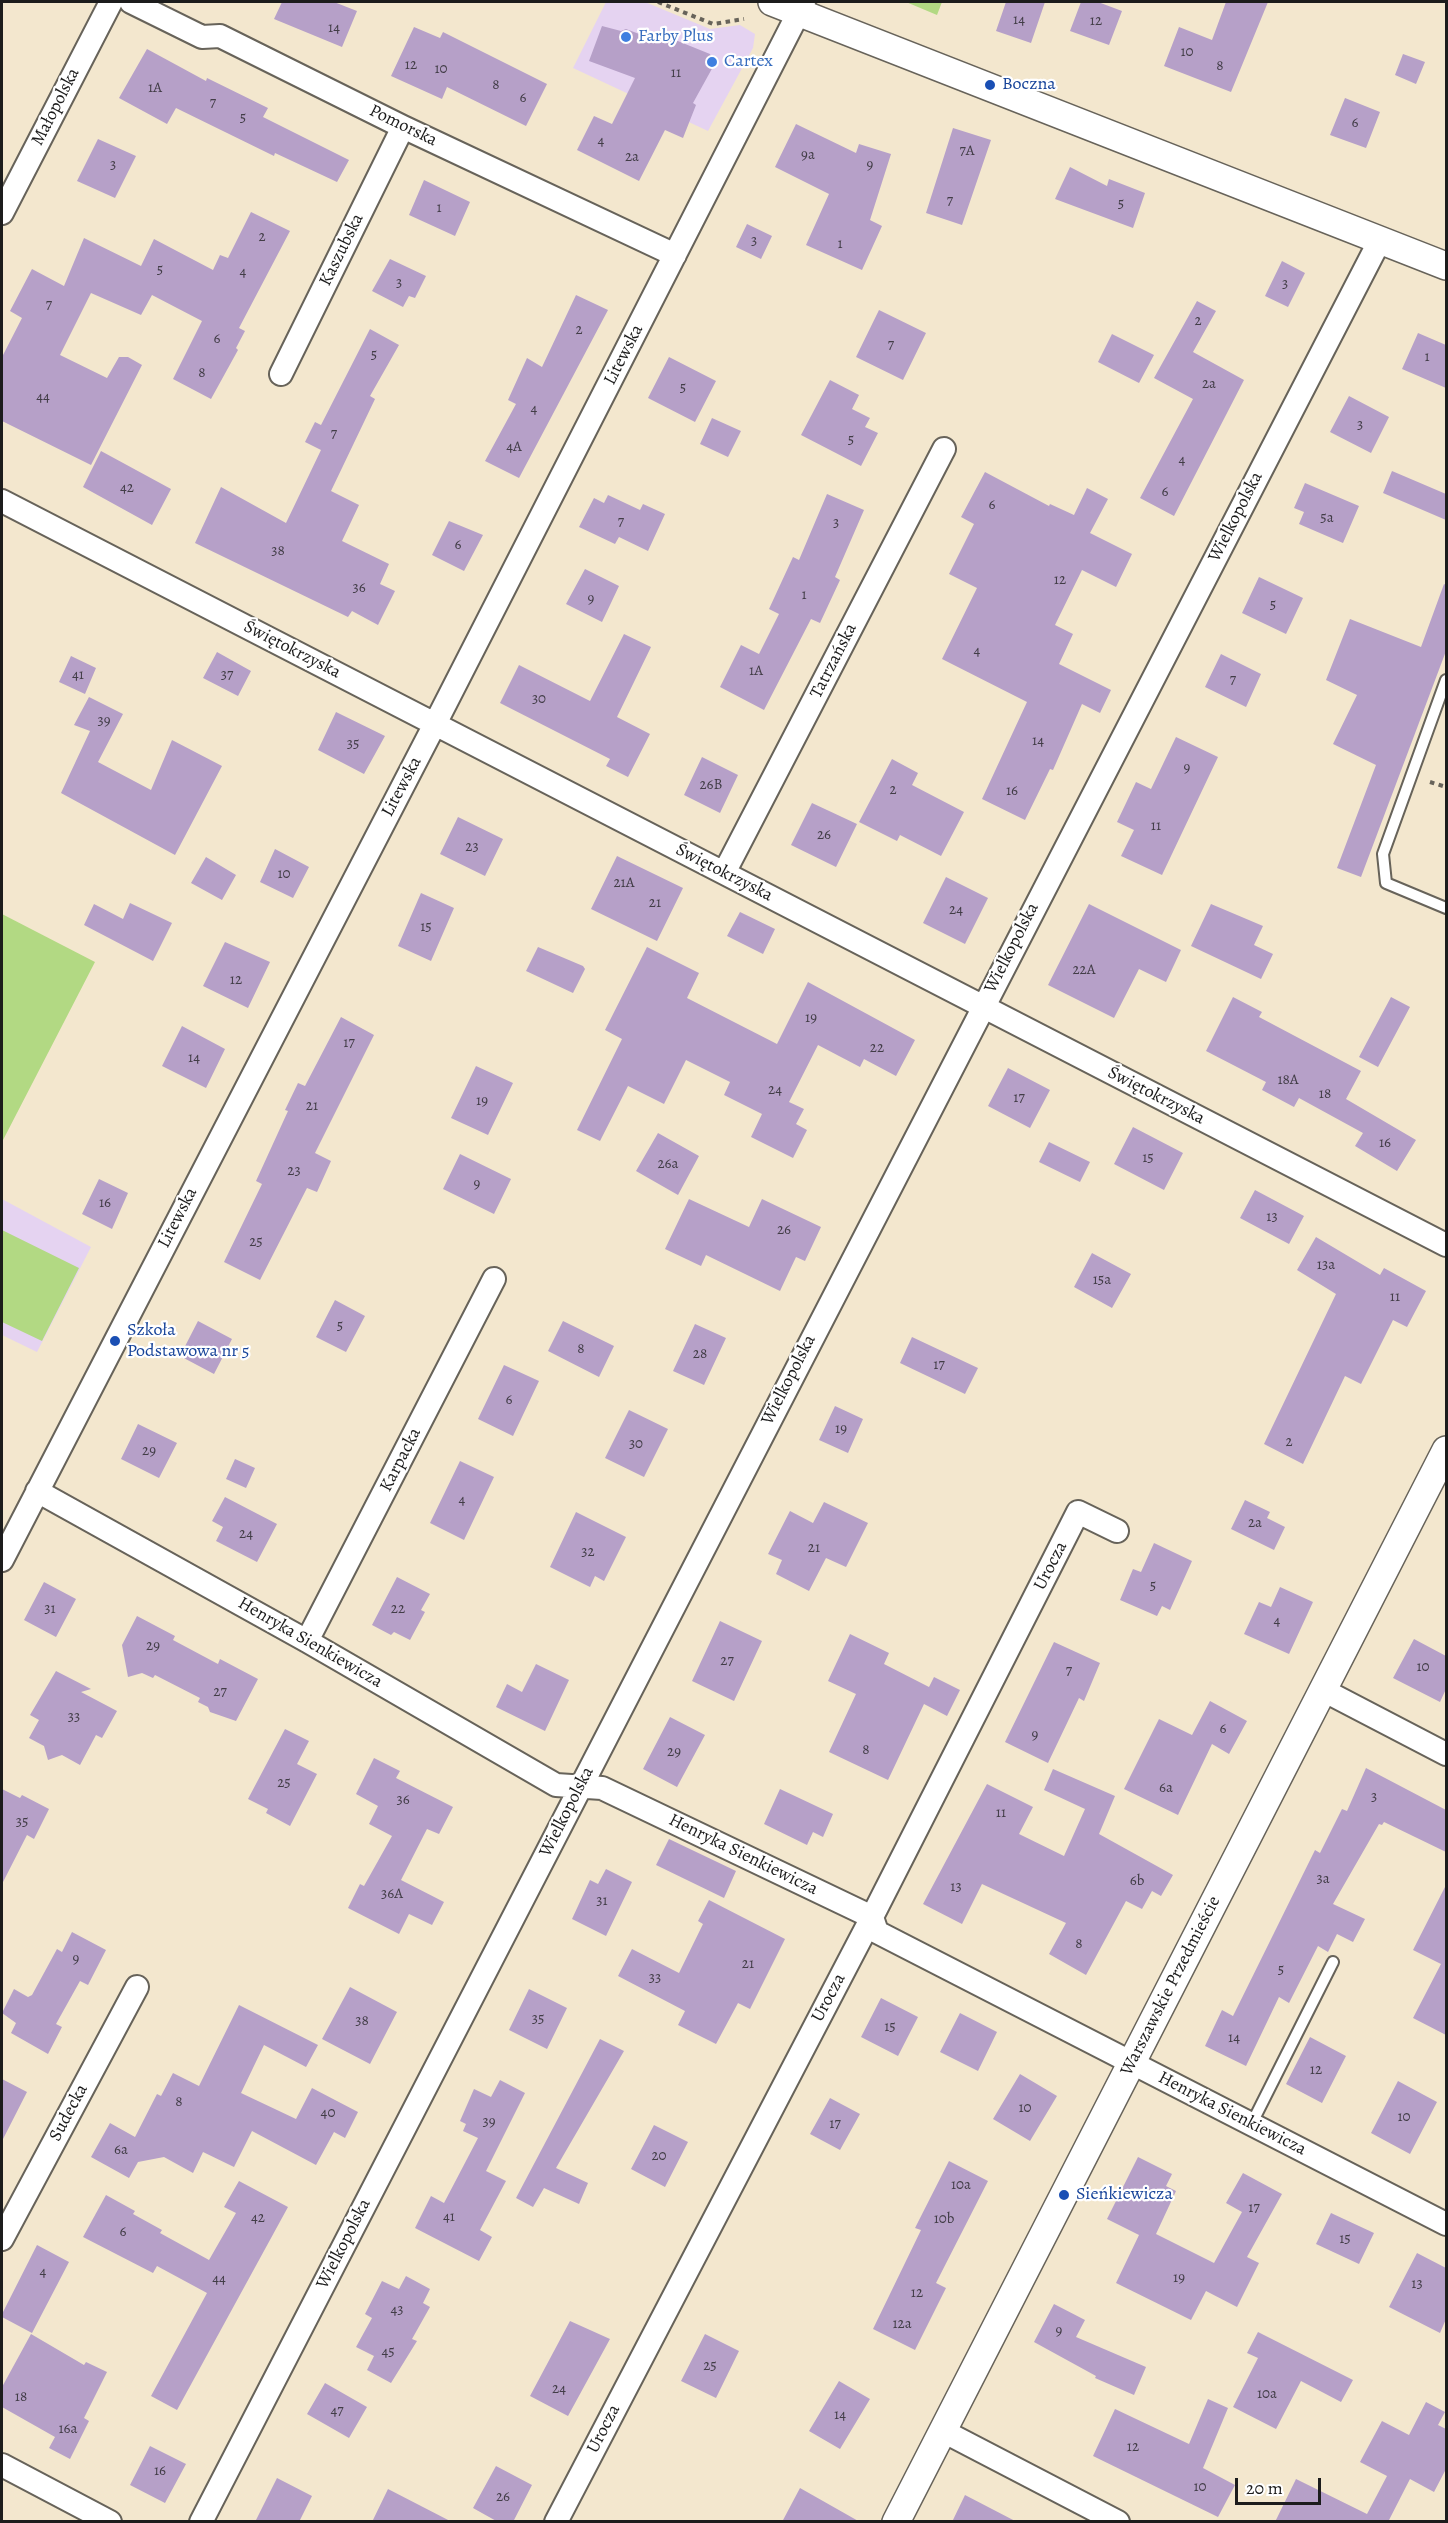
<!DOCTYPE html>
<html>
<head>
<meta charset="utf-8">
<style>
  body { margin:0 }
  #map { position:relative; width:1448px; height:2523px; overflow:hidden; background:#f3e7ce; font-family:Alegreya,serif }
  canvas { display:block }
  .frame { position:absolute; inset:0; border:3px solid #1c1c1c; pointer-events:none }
  .scale { position:absolute; left:1235px; top:2478px; width:86px; height:27px; box-sizing:border-box; border:3px solid #1c1c1c; border-top:0; padding-left:8px; font-size:18px; line-height:21px; white-space:nowrap; color:#1c1c1c; -webkit-text-stroke:4px #fff; paint-order:stroke }
</style>
</head>
<body>
<div id="map">
<canvas width="1448" height="2523"></canvas>
<div class="frame"></div>
<div class="scale">20 m</div>
</div>
<script>
const context = document.querySelector('canvas').getContext('2d');
context.lineJoin = 'round';
function fillPath(path, color) { context.fillStyle = color; context.fill(path, 'evenodd'); }
function stroke(path, color, width, dash) { context.strokeStyle = color; context.lineWidth = width; context.lineCap = dash ? 'butt' : 'round'; context.setLineDash(dash || []); context.stroke(path); }
function write(font, color, halo, rows, align = 'center') {
  context.font = font + ' Alegreya,serif'; context.lineWidth = 4.5; context.setLineDash([]); context.textBaseline = 'middle'; context.strokeStyle = halo; context.fillStyle = color; for (const [text, x, y, turn = 0] of rows) {
    context.save(); context.translate(x, y); context.rotate((+turn || 0) * Math.PI / 180); context.textAlign = isNaN(turn) ? turn : align; if (halo) context.strokeText(text, 0, 0); context.fillText(text, 0, 0); context.restore();
  }
}
fillPath(new Path2D(`
  M606,2H645L710,29L740,25L755,34L753,48L708,131L573,68Z
  M2,1199L91,1247L37,1352L2,1335Z`), '#e5d3f1');
fillPath(new Path2D(`
  M906,2H942L937,15Z
  M2,914L95,962L2,1142Z
  M2,1230L79,1268L42,1341L2,1322Z`), '#b2d983');
fillPath(new Path2D(`
  M282,2H334L357,11L342,47L274,19Z
  M1006,2H1045L1031,43L996,31Z
  M1081,2H1098L1122,11L1109,45L1070,31Z
  M1226,2H1268L1231,92L1164,66L1179,27L1212,40Z
  M602,26L621,31L626,29L655,40L658,33L710,54L714,65L693,103L696,105L683,138L665,130L639,181L577,150L594,116L612,124L635,78L589,61Z
  M414,27L440,38L443,32L547,84L526,126L447,87L442,99L391,76Z
  M147,49L206,81L207,78L268,108L263,117L349,160L337,182L275,153L274,156L176,108L167,124L119,98Z
  M1403,54L1425,62L1416,84L1395,75Z
  M1345,98L1380,112L1366,148L1330,135Z
  M796,124L856,153L859,144L891,154L870,220L882,226L862,270L806,245L829,194L775,167Z
  M953,128L991,140L962,225L926,213Z
  M98,139L136,156L115,198L77,181Z
  M1070,167L1107,186L1109,179L1145,193L1133,228L1055,199Z
  M424,180L470,202L455,236L409,215Z
  M251,212L290,231L239,328L245,331L236,348L238,350L211,399L173,379L202,321L152,295L141,315L91,293L60,355L107,378L119,357H128L142,365L91,465L2,421V357L22,318L10,311L32,269L64,286L84,238L141,266L154,239L213,270L220,255L228,258Z
  M747,224L772,236L761,259L736,247Z
  M390,259L426,276L415,298L409,296L403,307L372,291Z
  M1282,261L1305,273L1288,307L1265,296Z
  M576,295L608,310L519,478L485,461L516,404L508,400L527,358L542,367Z
  M1197,301L1216,311L1193,352L1244,380L1174,516L1140,498L1193,399L1154,378Z
  M879,310L926,333L903,380L856,357Z
  M370,329L399,345L370,396L375,399L331,491L359,505L342,541L389,564L380,584L395,591L378,625L352,611L348,617L195,543L221,487L286,523L321,450L305,442L315,422L321,425Z
  M1418,333L1446,345V388L1402,369Z
  M1112,334L1154,355L1139,383L1098,362Z
  M669,357L716,381L695,422L648,398Z
  M830,380L859,395L852,409L870,418L865,427L878,433L861,466L801,435Z
  M1349,396L1389,417L1371,453L1330,432Z
  M712,418L741,431L728,457L700,444Z
  M101,451L171,489L152,525L83,487Z
  M1392,471L1446,494V520L1383,493Z
  M985,472L1049,506L1050,504L1074,515L1087,488L1108,499L1090,533L1132,554L1116,587L1082,570L1055,625L1073,634L1059,664L1111,690L1100,713L1082,704L1053,770L1050,769L1025,820L982,799L1027,702L942,659L977,588L949,574L974,524L961,517Z
  M1305,483L1359,506L1343,543L1299,524L1304,512L1294,508Z
  M827,494L864,510L835,577L840,580L820,623L811,619L764,710L720,687L741,645L759,654L779,614L769,609L793,557L799,560Z
  M608,495L640,510L643,504L665,514L648,551L619,537L615,544L579,527L594,498L604,503Z
  M449,521L483,535L464,571L432,555Z
  M585,569L619,586L602,622L566,604Z
  M1259,577L1303,598L1286,634L1242,613Z
  M1444,584L1446,585V651L1361,877L1337,868L1376,765L1333,744L1357,695L1326,680L1350,619L1421,647Z
  M624,634L651,647L617,717L650,734L628,777L606,766L610,759L500,703L519,665L590,701Z
  M217,652L251,671L238,696L203,678Z
  M1221,654L1261,674L1246,707L1205,687Z
  M71,656L96,668L85,694L59,682Z
  M89,697L123,714L98,762L151,790L172,740L222,766L175,855L61,793L90,731L74,725Z
  M336,712L385,736L364,774L318,750Z
  M1176,737L1218,757L1162,875L1121,856L1134,830L1117,822L1136,782L1151,789Z
  M702,757L738,775L720,813L684,795Z
  M892,759L918,773L912,785L964,812L941,856L900,835L897,841L859,822Z
  M812,803L857,824L836,867L791,845Z
  M458,817L503,839L485,876L440,854Z
  M275,849L309,867L293,898L260,882Z
  M617,856L683,888L657,941L591,909Z
  M206,857L236,875L222,900L191,883Z
  M946,877L988,898L965,944L923,923Z
  M421,893L454,908L431,961L398,946Z
  M130,903L172,923L153,961L84,925L94,904L123,919Z
  M1089,904L1181,950L1166,982L1139,969L1114,1018L1048,985Z
  M1211,904L1263,926L1254,945L1273,954L1261,979L1191,946Z
  M740,912L775,929L763,954L727,936Z
  M225,942L270,962L248,1008L203,986Z
  M538,947L583,966L585,969L573,993L526,971Z
  M647,947L699,973L687,998L777,1044L808,982L915,1040L896,1076L864,1059L860,1067L818,1045L789,1102L804,1109L796,1124L807,1130L793,1158L751,1137L762,1114L724,1095L730,1082L686,1060L664,1104L628,1086L600,1141L577,1130L622,1039L605,1030Z
  M1233,997L1262,1012L1259,1017L1361,1071L1346,1099L1416,1140L1397,1171L1355,1146L1363,1133L1299,1098L1294,1107L1262,1090L1266,1082L1206,1051Z
  M1391,997L1410,1007L1378,1067L1359,1057Z
  M341,1017L374,1035L315,1153L331,1161L317,1192L307,1188L260,1280L224,1262L262,1184L256,1181L288,1111L285,1110L298,1083L305,1086Z
  M182,1026L225,1049L206,1088L162,1066Z
  M476,1066L513,1083L488,1135L451,1118Z
  M1008,1068L1050,1090L1030,1128L988,1106Z
  M1133,1127L1183,1153L1164,1190L1114,1164Z
  M658,1133L699,1156L678,1195L636,1171Z
  M1049,1142L1090,1162L1080,1182L1039,1162Z
  M460,1154L511,1179L494,1214L443,1189Z
  M99,1179L128,1193L112,1229L82,1214Z
  M1255,1190L1304,1216L1289,1244L1240,1218Z
  M689,1199L749,1227L762,1199L821,1227L805,1261L796,1257L780,1291L706,1255L701,1266L665,1249Z
  M1316,1237L1380,1275L1384,1268L1426,1291L1407,1327L1393,1320L1361,1384L1345,1376L1303,1464L1264,1444L1336,1294L1297,1270Z
  M1092,1253L1131,1274L1112,1308L1074,1287Z
  M335,1300L365,1316L346,1352L316,1337Z
  M198,1321L232,1339L214,1374L180,1356Z
  M563,1321L614,1346L599,1377L548,1351Z
  M695,1324L726,1338L704,1385L673,1371Z
  M912,1337L978,1368L965,1394L900,1363Z
  M504,1365L539,1381L513,1436L478,1419Z
  M835,1406L863,1419L848,1453L819,1440Z
  M629,1410L668,1429L644,1477L605,1458Z
  M138,1424L177,1443L159,1478L121,1459Z
  M235,1459L255,1468L246,1488L226,1479Z
  M460,1461L494,1477L464,1540L430,1523Z
  M225,1497L277,1524L257,1562L216,1541L223,1527L212,1521Z
  M1245,1500L1270,1512L1267,1518L1285,1527L1274,1550L1231,1529Z
  M824,1502L868,1523L846,1567L826,1558L809,1591L776,1574L782,1560L768,1554L790,1511L813,1523Z
  M576,1512L626,1537L604,1581L595,1576L590,1587L550,1567Z
  M1154,1543L1192,1561L1170,1610L1162,1606L1157,1616L1120,1600L1133,1569L1141,1572Z
  M397,1577L430,1594L421,1610L425,1612L410,1640L394,1632L391,1635L372,1625Z
  M44,1582L76,1599L56,1637L24,1620Z
  M1280,1587L1313,1602L1289,1654L1244,1634L1259,1602L1271,1607Z
  M137,1616L175,1636L173,1640L218,1664L220,1659L258,1679L236,1721L210,1712L208,1707L198,1702L200,1698L155,1675L153,1678L142,1673L128,1677L122,1645Z
  M720,1621L762,1641L734,1701L692,1681Z
  M850,1634L889,1653L884,1664L929,1687L934,1677L960,1690L947,1716L924,1704L888,1780L829,1752L856,1694L828,1681Z
  M1414,1639L1446,1656V1689L1440,1702L1393,1678Z
  M1054,1642L1100,1663L1084,1701L1079,1698L1048,1763L1005,1742Z
  M536,1664L569,1680L545,1731L496,1707L507,1684L522,1692Z
  M56,1671L91,1689L81,1692L117,1711L102,1738L96,1735L80,1765L62,1755L48,1760L44,1746L29,1738L39,1720L30,1715Z
  M1210,1701L1247,1721L1229,1754L1212,1744L1178,1815L1124,1789L1159,1719L1192,1735Z
  M670,1717L705,1735L677,1787L643,1769Z
  M285,1729L309,1741L297,1764L317,1774L290,1826L266,1813L268,1809L248,1799Z
  M374,1758L400,1771L396,1778L453,1807L439,1834L427,1829L401,1880L444,1902L432,1925L409,1914L399,1934L348,1908L360,1884L364,1886L392,1836L369,1824L378,1806L356,1794Z
  M1366,1768L1446,1810V1852L1384,1822L1382,1825L1379,1824L1333,1904L1365,1919L1353,1942L1337,1934L1328,1952L1318,1946L1289,2003L1279,1997L1246,2066L1205,2046L1222,2010L1233,2016L1315,1850L1320,1853L1342,1809L1347,1811Z
  M1053,1769L1115,1796L1099,1834L1173,1875L1161,1896L1152,1891L1142,1909L1126,1901L1086,1975L1049,1954L1066,1923L982,1884L962,1924L923,1904L987,1784L1033,1807L1019,1834L1064,1856L1085,1809L1044,1790Z
  M2,1789L20,1798L22,1795L49,1809L34,1839L27,1835L2,1884Z
  M780,1789L833,1814L823,1837L813,1832L807,1845L764,1824Z
  M669,1839L736,1871L724,1898L656,1865Z
  M606,1869L632,1882L606,1936L572,1919L590,1880L598,1884Z
  M1446,1885V2035L1413,2018L1441,1964L1413,1950Z
  M709,1900L785,1939L750,2009L738,2003L716,2044L678,2025L685,2011L618,1976L632,1949L679,1973L703,1924L698,1921Z
  M72,1932L106,1950L88,1985L80,1981L56,2024L62,2027L48,2054L11,2033L16,2023L2,2013L14,1989L28,1997L32,1995L57,1949L62,1952Z
  M350,1987L397,2012L370,2064L322,2039Z
  M529,1989L567,2008L547,2049L509,2030Z
  M881,1998L918,2017L898,2056L861,2037Z
  M239,2005L318,2045L306,2067L264,2045L241,2093L296,2119L312,2088L358,2112L345,2138L334,2132L316,2165L252,2131L234,2167L203,2152L193,2173L164,2157L138,2162L129,2178L91,2157L110,2123L135,2137L157,2094L161,2096L173,2073L199,2086Z
  M960,2013L997,2032L978,2071L940,2052Z
  M1310,2037L1346,2056L1322,2103L1286,2084Z
  M600,2039L624,2051L556,2168L588,2183L579,2204L544,2188L533,2207L516,2198Z
  M1020,2074L1057,2096L1030,2141L993,2119Z
  M2,2079L27,2092L2,2141Z
  M500,2080L525,2093L486,2171L506,2181L480,2230L492,2237L479,2261L415,2228L431,2196L444,2203L478,2138L463,2131L466,2124L460,2121L474,2089L491,2097Z
  M1398,2081L1437,2102L1410,2154L1371,2133Z
  M830,2098L860,2114L840,2150L810,2134Z
  M654,2125L688,2142L665,2187L631,2169Z
  M1138,2157L1172,2174L1166,2186L1176,2191L1156,2234L1214,2263L1242,2212L1226,2203L1243,2173L1282,2194L1247,2257L1259,2263L1237,2307L1206,2291L1191,2320L1116,2283L1139,2235L1107,2219Z
  M949,2161L988,2181L936,2283L946,2288L915,2350L873,2329L921,2230L915,2228Z
  M239,2181L288,2207L177,2410L151,2396L207,2293L157,2266L153,2273L83,2237L106,2195L135,2211L133,2214L162,2230L160,2233L209,2260L236,2213L224,2207Z
  M1331,2213L1374,2233L1359,2264L1316,2244Z
  M37,2245L69,2262L32,2333L2,2317V2314Z
  M1417,2253L1446,2268V2319L1440,2333L1389,2307Z
  M406,2276L430,2289L423,2303L430,2307L412,2339L417,2341L391,2383L367,2370L374,2356L356,2347L372,2318L365,2314L382,2281L399,2289Z
  M1054,2304L1085,2320L1076,2337L1146,2367L1134,2395L1095,2378L1096,2376L1034,2342Z
  M570,2321L610,2339L568,2416L530,2396Z
  M1258,2332L1353,2380L1341,2402L1301,2381L1276,2429L1233,2407L1258,2358L1247,2353Z
  M31,2334L84,2365L86,2362L107,2372L84,2418L89,2421L70,2459L49,2448L55,2437L2,2407V2387Z
  M705,2334L739,2351L716,2398L681,2381Z
  M839,2381L870,2399L840,2449L809,2431Z
  M325,2383L367,2407L349,2438L307,2414Z
  M1208,2399L1228,2408L1203,2468L1235,2485L1218,2517L1093,2456L1115,2409L1189,2444Z
  M1426,2402L1445,2412L1438,2425L1446,2429V2469L1434,2492L1410,2479L1388,2522H1275L1296,2479L1367,2514L1387,2476L1360,2462L1382,2421L1409,2435Z
  M150,2446L186,2464L165,2503L130,2485Z
  M496,2466L532,2485L513,2522H498L473,2508Z
  M277,2478L312,2496L299,2522H255Z
  M800,2488L860,2522H782Z
  M388,2489L452,2522H372Z
  M965,2495L1017,2522H952Z`), '#b6a0c8');
const service = new Path2D(`
  M1446,680L1383,854L1386,883L1446,908
  M1252,2123L1333,1962`);
const minor = new Path2D(`
  M131,2L202,37L220,36L403,127L675,255
  M2,213L111,2
  M281,374L403,127
  M2,501L1446,1245
  M724,873L944,449
  M37,1491L307,1641L556,1785L602,1788L872,1917L877,1932L1446,2224
  M2,1560L435,724L804,2
  M307,1641L494,1279
  M1323,1690L1446,1754
  M2,2239L137,1987
  M943,2431L1118,2522
  M2,2465L110,2522
  M201,2522L1380,240
  M556,2522L872,1917L1078,1512L1117,1531`);
const tertiary = new Path2D(`
  M772,2L1446,266
  M896,2522L1446,1450`);
stroke(service, '#67635a', 14);
stroke(minor, '#67635a', 26);
stroke(tertiary, '#67635a', 30);
stroke(new Path2D(`
  M658,2L713,24L744,19
  M1430,782L1446,787`), '#67635a', 4, [4.5, 4.5]);
stroke(service, '#fff', 10);
stroke(minor, '#fff', 22);
stroke(tertiary, '#fff', 27);
for (const [x, y, r, color] of [
  [626,37,6,"#3f7fe0"],
  [712,62,6,"#3f7fe0"],
  [990,85,6,"#1a4fb4"],
  [115,1341,6,"#1a4fb4"],
  [1064,2195,6,"#1a4fb4"]
]) { const dot = new Path2D(); dot.arc(x, y, r, 0, 2 * Math.PI); context.fillStyle = color; context.fill(dot); stroke(dot, '#fff', 2); }
write('15px', '#423d47', null, [
  ["14",1019,20],
  ["12",1096,21],
  ["14",334,28],
  ["10",1187,52],
  ["12",411,65],
  ["8",1220,66],
  ["10",441,69],
  ["11",676,73],
  ["8",496,85],
  ["1A",155,88],
  ["6",523,98],
  ["7",213,103],
  ["5",243,118],
  ["6",1355,123],
  ["4",601,141],
  ["7A",967,151],
  ["9a",808,155],
  ["2a",632,157],
  ["3",113,165],
  ["9",870,165],
  ["7",950,201],
  ["5",1121,204],
  ["1",439,208],
  ["2",262,237],
  ["3",754,241],
  ["1",840,244],
  ["5",160,270],
  ["4",243,272],
  ["3",399,283],
  ["3",1285,284],
  ["7",49,305],
  ["2",1198,321],
  ["2",579,330],
  ["6",217,339],
  ["7",891,345],
  ["5",374,355],
  ["1",1427,357],
  ["8",202,373],
  ["2a",1209,384],
  ["5",683,388],
  ["44",43,397],
  ["4",534,409],
  ["3",1360,425],
  ["7",334,434],
  ["5",851,440],
  ["4A",514,447],
  ["4",1182,460],
  ["42",127,488],
  ["6",1165,492],
  ["6",992,505],
  ["5a",1327,518],
  ["7",621,522],
  ["3",836,523],
  ["6",458,545],
  ["38",278,551],
  ["12",1060,580],
  ["36",359,588],
  ["1",804,595],
  ["9",591,599],
  ["5",1273,605],
  ["4",977,651],
  ["1A",756,671],
  ["41",78,675],
  ["37",227,675],
  ["7",1233,680],
  ["30",539,699],
  ["39",104,721],
  ["14",1038,741],
  ["35",353,744],
  ["9",1187,768],
  ["26B",711,785],
  ["2",893,790],
  ["16",1012,791],
  ["11",1156,826],
  ["26",824,835],
  ["23",472,847],
  ["10",284,874],
  ["21A",624,883],
  ["21",655,903],
  ["24",956,910],
  ["15",426,927],
  ["22A",1084,970],
  ["12",236,980],
  ["19",811,1018],
  ["17",349,1043],
  ["22",877,1048],
  ["14",194,1058],
  ["18A",1288,1080],
  ["24",775,1090],
  ["18",1325,1094],
  ["17",1019,1098],
  ["19",482,1101],
  ["21",312,1106],
  ["16",1385,1143],
  ["15",1148,1158],
  ["26a",668,1164],
  ["23",294,1171],
  ["9",477,1184],
  ["16",105,1203],
  ["13",1272,1217],
  ["26",784,1230],
  ["25",256,1242],
  ["13a",1326,1265],
  ["15a",1102,1280],
  ["11",1395,1297],
  ["5",340,1326],
  ["8",581,1349],
  ["28",700,1354],
  ["17",939,1365],
  ["6",509,1400],
  ["19",841,1429],
  ["2",1289,1442],
  ["30",636,1444],
  ["29",149,1451],
  ["4",462,1500],
  ["2a",1255,1523],
  ["24",246,1534],
  ["21",814,1548],
  ["32",588,1552],
  ["5",1153,1586],
  ["31",50,1609],
  ["22",398,1609],
  ["4",1277,1621],
  ["29",153,1646],
  ["27",727,1661],
  ["10",1423,1667],
  ["7",1069,1671],
  ["27",220,1692],
  ["33",74,1717],
  ["6",1223,1729],
  ["9",1035,1735],
  ["8",866,1750],
  ["29",674,1752],
  ["25",284,1783],
  ["6a",1166,1788],
  ["3",1374,1797],
  ["36",403,1800],
  ["11",1001,1813],
  ["35",22,1822],
  ["3a",1323,1879],
  ["6b",1137,1881],
  ["13",956,1887],
  ["36A",392,1894],
  ["31",602,1901],
  ["8",1079,1944],
  ["9",76,1959],
  ["21",748,1964],
  ["5",1281,1970],
  ["33",655,1978],
  ["35",538,2019],
  ["38",362,2021],
  ["15",890,2027],
  ["14",1234,2038],
  ["12",1316,2070],
  ["8",179,2102],
  ["10",1025,2108],
  ["40",328,2113],
  ["10",1404,2117],
  ["39",489,2122],
  ["17",835,2124],
  ["6a",121,2150],
  ["20",659,2156],
  ["10a",961,2185],
  ["17",1254,2208],
  ["41",449,2217],
  ["42",258,2218],
  ["10b",944,2219],
  ["6",123,2232],
  ["15",1345,2239],
  ["4",43,2272],
  ["19",1179,2278],
  ["44",219,2279],
  ["13",1417,2284],
  ["12",917,2293],
  ["43",397,2310],
  ["12a",902,2324],
  ["9",1059,2331],
  ["45",388,2352],
  ["25",710,2366],
  ["24",559,2389],
  ["10a",1267,2394],
  ["18",21,2397],
  ["47",337,2411],
  ["14",840,2415],
  ["16a",68,2429],
  ["12",1133,2447],
  ["16",160,2471],
  ["10",1200,2487],
  ["26",503,2497]
]);
write('18px', '#366cbe', '#fff', [
  ["Farby Plus",638,37],
  ["Cartex",724,62]
], 'left');
write('18px', '#164399', '#fff', [
  ["Boczna",1002,85],
  ["Szkoła",127,1331],
  ["Podstawowa nr 5",127,1352],
  ["Sieńkiewicza",1076,2195]
], 'left');
write('18px', '#1c1c1c', '#fff', [
  ["Małopolska",56,107,-63],
  ["Pomorska",403,126,26],
  ["Kaszubska",342,250,-64],
  ["Litewska",624,355,-63],
  ["Wielkopolska",1236,517,-63],
  ["Świętokrzyska",292,650,27],
  ["Tatrzańska",834,661,-63],
  ["Litewska",402,787,-62],
  ["Świętokrzyska",724,873,27],
  ["Wielkopolska",1012,948,-63],
  ["Świętokrzyska",1156,1096,27],
  ["Litewska",178,1218,-63],
  ["Wielkopolska",789,1380,-63],
  ["Karpacka",401,1460,-63],
  ["Urocza",1051,1566,-63],
  ["Henryka Sienkiewicza",310,1643,30],
  ["Wielkopolska",567,1812,-63],
  ["Henryka Sienkiewicza",743,1855,26],
  ["Warszawskie Przedmieście",1171,1986,-63],
  ["Urocza",829,1998,-62],
  ["Sudecka",69,2113,-62],
  ["Henryka Sienkiewicza",1232,2114,27],
  ["Wielkopolska",344,2244,-63],
  ["Urocza",604,2429,-63]
]);
</script>
</body>
</html>
